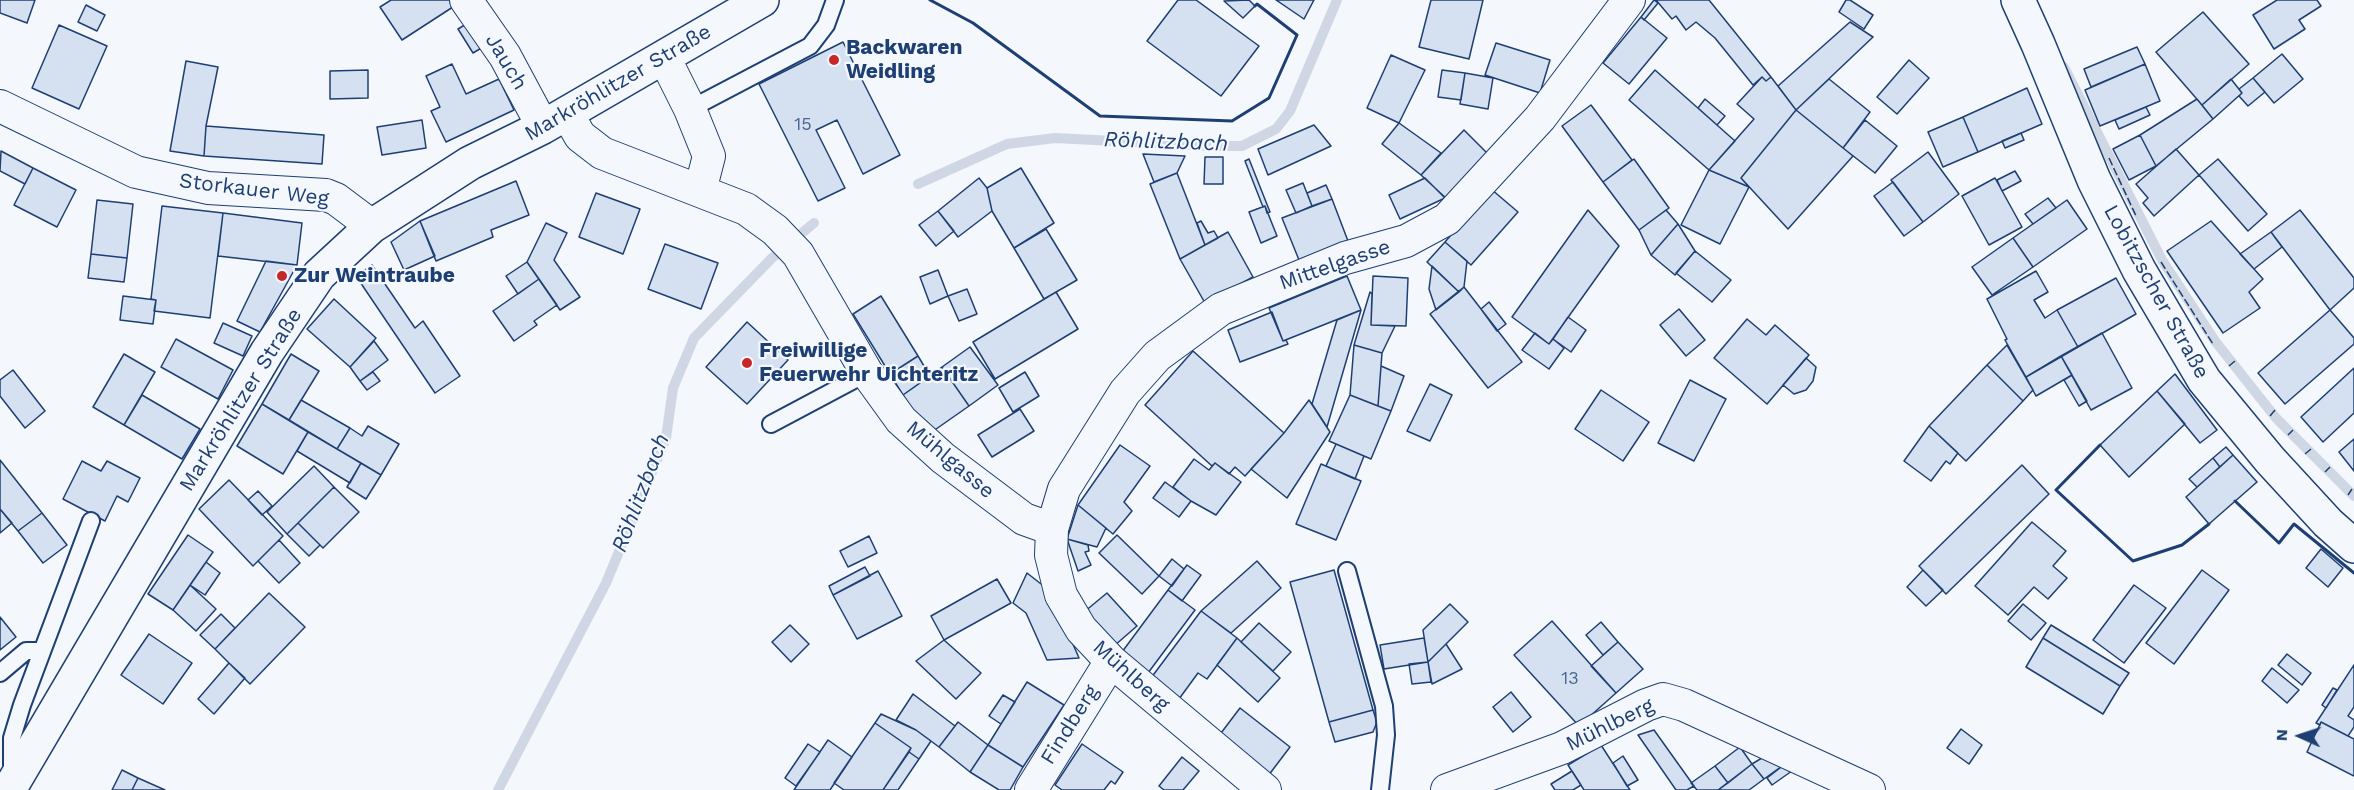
<!DOCTYPE html>
<html>
<head>
<meta charset="utf-8">
<style>
  body { margin:0 }
  #map { position:relative; width:2354px; height:790px; overflow:hidden; background:#f4f7fb; font-family:"Work Sans",sans-serif }
  canvas { display:block }
  .north { position:absolute; left:2270px; top:706px; width:60px; height:60px; -webkit-text-stroke:4px #f4f7fb; paint-order:stroke; rotate:273deg; font-size:16px; font-weight:700; line-height:24px; text-align:center; color:#1d3f73 }
  .north::after { content:''; display:block; margin:auto; width:21px; height:27px; background:#1d3f73; clip-path:polygon(50% 0,100% 100%,50% 72%,0 100%) }
</style>
</head>
<body>
<div id="map">
<canvas width="2354" height="790"></canvas>
<div class="north">N</div>
</div>
<script>
const context = document.querySelector('canvas').getContext('2d');
context.lineJoin = 'round';
function stroke(path, color, width, dash) { context.strokeStyle = color; context.lineWidth = width; context.lineCap = dash ? 'butt' : 'round'; context.setLineDash(dash || []); context.stroke(path); }
function fillPath(path, color) { context.fillStyle = color; context.fill(path, 'evenodd'); }
function write(font, color, halo, rows, align = 'center') {
  context.font = font + ' "Work Sans",sans-serif'; context.lineWidth = 4.5; context.setLineDash([]); context.textBaseline = 'middle'; context.strokeStyle = halo; context.fillStyle = color; for (const [text, x, y, turn = 0] of rows) {
    context.save(); context.translate(x, y); context.rotate((+turn || 0) * Math.PI / 180); context.textAlign = isNaN(turn) ? turn : align; if (halo) context.strokeText(text, 0, 0); context.fillText(text, 0, 0); context.restore();
  }
}
stroke(new Path2D(`
  M2064,67L2162,260L2215,341L2276,418L2354,496
  M918,184L1007,144L1055,138L1213,146H1242L1276,129L1290,111L1337,0
  M498,790L606,583L666,438L673,388L694,338L772,258L814,223`), '#cfd7e4', 10);
const building = new Path2D(`
  M0,0H35L27,23L0,13Z
  M391,0H453L456,5L402,40L380,7Z
  M1178,0H1196L1259,46L1221,96L1147,41Z
  M1249,0L1255,6L1243,18L1224,1Z
  M1276,0H1314L1304,19Z
  M1431,0H1483L1469,59L1419,47Z
  M1654,0L1658,3L1644,20L1641,17Z
  M1656,0H1709L1771,77L1766,81L1762,77L1753,85L1715,38L1696,22L1686,30L1676,16L1672,19Z
  M1846,0H1850L1873,15L1864,29L1839,12Z
  M2277,0H2317L2321,6L2299,20L2305,29L2274,49L2253,15Z
  M86,5L105,15L97,31L78,22Z
  M2203,12L2249,64L2202,105L2156,52Z
  M1641,17L1667,38L1629,84L1603,63Z
  M1850,22L1873,37L1796,110L1778,86Z
  M468,23L483,47L473,53L458,29Z
  M59,25L107,46L79,109L32,88Z
  M843,42L900,155L863,174L837,120L816,130L845,188L818,201L759,84Z
  M1496,43L1550,60L1540,93L1485,75Z
  M2137,47L2145,64L2091,87L2084,69Z
  M2282,54L2303,79L2274,103L2253,78Z
  M1391,55L1425,70L1399,123L1367,108Z
  M1909,60L1929,78L1897,114L1877,97Z
  M186,61L218,67L206,126L204,156L170,151Z
  M452,64L466,94L499,79L514,110L446,142L431,111L440,107L426,76Z
  M2145,64L2160,101L2100,126L2085,90Z
  M368,70V98L330,99V71Z
  M1442,70L1465,73L1461,100L1438,97Z
  M1655,70L1735,141L1709,170L1629,100Z
  M1465,73L1493,78L1488,109L1460,104Z
  M1762,77L1766,81L1771,77L1796,110L1741,178L1749,187L1709,170L1754,119L1737,104Z
  M2253,78L2265,92L2248,106L2239,96L2242,93L2239,89Z
  M1829,79L1870,112L1843,148L1796,110Z
  M2231,79L2242,93L2213,119L2202,105Z
  M2027,88L2042,124L1978,152L1963,117Z
  M1705,99L1725,116L1717,125L1698,108Z
  M2197,99L2213,119L2156,166L2140,135Z
  M1591,105L1632,160L1603,182L1562,126Z
  M2146,107L2150,115L2119,129L2115,120Z
  M1796,110L1853,156L1788,229L1741,178Z
  M1963,117L1978,152L1943,167L1928,132Z
  M422,120L426,148L382,155L377,127Z
  M1865,120L1897,146L1875,173L1843,148Z
  M1399,123L1441,153L1421,175L1382,144Z
  M1314,125L1331,146L1268,175L1258,149Z
  M206,126L324,135L322,164L204,156Z
  M1464,130L1490,156L1448,200L1421,175Z
  M2021,133L2024,140L2005,148L2002,141Z
  M2140,135L2156,166L2129,180L2113,149Z
  M2176,149L2199,175L2154,216L2143,203L2148,198L2136,184Z
  M1,151L33,168L25,184L0,171Z
  M1928,152L1959,194L1923,222L1891,180Z
  M1143,154L1185,156L1177,173L1154,182Z
  M1205,157H1223V184H1204Z
  M1249,159L1270,212L1267,213L1265,206L1263,207L1245,161Z
  M1634,159L1669,208L1639,230L1603,182Z
  M2218,159L2267,214L2248,231L2199,175Z
  M33,168L76,190L57,227L14,205Z
  M1021,168L1054,223L1014,248L992,211L987,188Z
  M1709,170L1749,187L1720,244L1681,225Z
  M2015,171L2021,181L2002,191L1997,180Z
  M1177,173L1205,245L1180,259L1150,184Z
  M979,178L987,188L992,211L958,237L938,211Z
  M1425,178L1445,198L1400,219L1389,195Z
  M1995,178L2022,227L1989,245L1962,196Z
  M516,181L529,215L491,230L493,237L436,261L420,221Z
  M1893,182L1923,222L1904,236L1874,196Z
  M1303,183L1312,206L1296,213L1286,190Z
  M1326,185L1332,199L1312,206L1307,193Z
  M1491,189L1518,212L1471,265L1445,242Z
  M596,193L640,209L623,254L579,237Z
  M2048,198L2056,208L2033,224L2025,214Z
  M1332,199L1348,241L1299,260L1282,218Z
  M97,200L133,204L127,258L91,254Z
  M2067,200L2087,229L2033,267L2013,238Z
  M162,206L223,213L210,318L154,311L156,300L151,299Z
  M1265,206L1277,236L1261,243L1249,212Z
  M1588,210L1619,246L1549,344L1512,317Z
  M1666,210L1678,224L1651,255L1639,230Z
  M2300,210L2354,278V288L2330,310L2271,232Z
  M938,211L954,231L936,246L919,225Z
  M223,213L302,223L297,265L218,256Z
  M420,221L435,256L404,270L391,242Z
  M1201,221L1208,233L1214,231L1218,238L1205,245L1197,223Z
  M2211,221L2263,279L2249,292L2260,308L2223,333L2167,251Z
  M546,223L567,233L554,260L580,297L560,310L527,262Z
  M1678,224L1695,251L1675,275L1651,255Z
  M1046,229L1077,280L1044,299L1014,248Z
  M1228,232L1253,277L1205,303L1180,259Z
  M2271,232L2282,247L2254,269L2240,254Z
  M2013,238L2033,267L1992,295L1972,267Z
  M1445,242L1467,261L1464,287L1459,292L1427,262Z
  M665,244L718,263L701,309L648,289Z
  M1695,251L1731,280L1712,302L1676,273Z
  M91,254L127,258L124,282L88,278Z
  M266,261L297,265L260,332L237,321Z
  M527,262L539,279L518,294L506,276Z
  M372,265L415,328L423,321L460,376L435,393L356,276Z
  M1432,266L1459,292L1436,310L1429,289Z
  M938,270L948,296L930,304L920,277Z
  M2036,271L2048,292L2034,300L2045,318L2057,310L2078,347L2026,377L2005,340L2007,339L1987,299Z
  M1347,276L1361,310L1283,341L1269,308Z
  M1373,276L1408,278L1406,326L1371,325Z
  M2116,278L2136,314L2078,347L2057,310Z
  M539,279L557,305L534,321L537,325L514,341L493,311Z
  M1464,287L1522,362L1488,388L1430,314Z
  M967,289L977,314L959,321L948,296Z
  M1056,292L1078,329L995,379L973,342Z
  M1370,292L1372,294L1371,325L1395,326L1382,353L1354,345Z
  M123,296L156,300L153,324L120,320Z
  M881,296L918,356L890,374L853,314Z
  M334,299L376,338L350,367L307,329Z
  M1489,302L1506,324L1497,331L1481,309Z
  M1679,309L1705,340L1686,356L1660,325Z
  M1361,310L1327,427L1312,404L1337,320Z
  M2330,310L2354,338V344L2285,404L2258,373Z
  M1272,312L1283,341L1286,340L1288,344L1240,362L1228,330Z
  M1568,317L1586,330L1571,352L1553,339Z
  M1747,319L1766,335L1775,325L1809,355L1767,404L1714,358Z
  M747,322L788,360L747,404L706,367Z
  M223,323L252,336L243,356L214,343Z
  M1535,333L1549,344L1553,339L1564,348L1549,369L1522,350Z
  M2102,333L2132,388L2091,410L2061,356Z
  M176,339L233,370L218,399L161,367Z
  M374,341L388,360L360,381L350,367Z
  M1354,345L1382,353L1378,406L1350,395Z
  M2007,345L2033,390L2023,401L1987,365Z
  M970,347L998,385L969,406L942,367Z
  M1193,351L1284,433L1245,476L1235,467L1229,474L1215,463L1212,466L1145,405Z
  M124,354L155,372L124,425L93,407Z
  M291,354L319,371L289,420L262,404Z
  M918,356L930,376L903,395L890,374Z
  M2061,356L2072,375L2036,396L2026,377Z
  M1806,358L1816,367L1813,381L1806,390L1794,394L1783,385Z
  M1987,365L2023,401L1966,461L1929,426Z
  M1381,366L1404,376L1391,411L1378,406Z
  M942,367L969,406L929,434L903,395Z
  M2354,368V413L2323,442L2301,417Z
  M13,370L45,411L25,428L0,396V380Z
  M373,372L380,381L367,390L360,381Z
  M1025,372L1039,396L1013,412L999,388Z
  M2175,374L2217,430L2200,443L2157,391Z
  M2072,375L2087,401L2079,406L2064,380Z
  M1690,380L1726,399L1694,461L1658,443Z
  M1430,384L1452,395L1430,441L1407,431Z
  M1601,390L1649,422L1623,461L1575,429Z
  M2157,391L2185,424L2129,477L2100,445Z
  M142,395L200,429L182,459L124,425Z
  M1350,395L1391,411L1371,459L1329,441Z
  M301,400L350,428L337,449L289,420Z
  M1309,400L1330,432L1287,498L1251,469L1284,433Z
  M262,404L308,432L283,474L237,446Z
  M1020,409L1034,431L992,457L978,435Z
  M368,426L399,444L381,475L337,449L350,428L362,436Z
  M1929,426L1958,453L1950,464L1946,461L1931,481L1904,461Z
  M308,432L361,463L350,483L297,451Z
  M2354,439V471L2339,452Z
  M1336,444L1364,456L1355,479L1326,466Z
  M1120,445L1150,466L1124,502L1132,511L1113,534L1078,505Z
  M2226,447L2233,455L2220,467L2213,458Z
  M2233,455L2257,482L2209,524L2186,497Z
  M2213,458L2220,467L2197,487L2189,479Z
  M1194,459L1209,470L1215,463L1241,482L1216,515L1191,501L1173,487Z
  M0,460L42,513L18,531L0,509Z
  M82,461L101,471L107,461L140,478L128,502L117,496L105,521L63,499Z
  M361,463L381,475L366,499L347,487Z
  M1321,464L1361,481L1336,540L1296,524Z
  M2022,465L2049,494L1946,594L1919,566Z
  M314,466L334,487L287,534L267,512Z
  M229,480L283,536L253,566L199,509Z
  M1165,482L1191,501L1179,517L1153,498Z
  M334,487L359,512L323,548L298,523Z
  M258,491L272,506L262,515L248,500Z
  M1078,505L1106,528L1097,547L1067,539Z
  M0,509L12,523L0,533Z
  M42,513L67,545L43,563L18,531Z
  M2032,522L2066,551L2053,566L2067,578L2048,599L2034,587L2008,615L1975,586Z
  M298,523L320,545L309,556L287,534Z
  M188,535L213,552L173,610L148,594Z
  M1117,535L1159,576L1142,594L1099,553Z
  M869,536L877,553L848,567L840,551Z
  M1067,539L1088,545L1089,551L1085,552L1091,565L1078,571Z
  M279,540L300,563L279,583L258,561Z
  M2321,549L2343,568L2328,587L2306,568Z
  M1172,559L1184,569L1172,586L1159,576Z
  M1257,561L1281,588L1231,633L1201,611Z
  M206,562L220,573L205,595L190,585Z
  M1187,565L1201,575L1182,601L1168,590Z
  M865,567L870,576L833,595L829,586Z
  M1334,570L1373,710L1329,722L1290,582Z
  M1923,570L1943,590L1926,606L1907,587Z
  M2202,570L2229,590L2174,664L2146,643Z
  M878,571L902,616L857,639L833,595Z
  M1027,573L1050,591L1079,658L1047,660L1026,613L1013,603Z
  M997,579L1011,603L944,640L931,616Z
  M190,585L216,609L196,631L173,610Z
  M2134,585L2166,608L2124,663L2093,640Z
  M1168,590L1195,610L1148,673L1122,652Z
  M269,593L305,627L250,684L215,649Z
  M1107,593L1137,626L1114,646L1084,612Z
  M1450,604L1468,622L1428,662L1423,630Z
  M2023,604L2046,623L2031,640L2008,621Z
  M1201,611L1237,638L1207,679L1198,673L1179,699L1151,678Z
  M221,614L235,628L215,649L200,635Z
  M0,617L16,637L0,650Z
  M1552,621L1616,693L1579,726L1514,655Z
  M1601,622L1618,642L1603,655L1586,635Z
  M1259,623L1291,652L1273,671L1241,642Z
  M790,625L809,644L791,662L772,642Z
  M2051,625L2129,673L2120,686L2043,638Z
  M149,634L192,663L163,704L121,675Z
  M1237,638L1280,678L1258,702L1217,665Z
  M1424,638L1428,662L1384,669L1380,645Z
  M2043,638L2120,686L2103,714L2026,667Z
  M944,640L981,673L956,699L916,661Z
  M1618,642L1643,669L1616,693L1591,666Z
  M1446,644L1462,669L1432,684L1428,662Z
  M2287,654L2311,673L2302,685L2278,665Z
  M1428,662L1431,682L1412,684L1409,664Z
  M229,663L245,678L214,714L198,699Z
  M2354,665V707L2348,716L2354,720V727L2348,736L2321,722L2320,725L2316,723Z
  M2272,668L2299,690L2287,703L2262,681Z
  M1027,682L1064,705L1023,767L988,745Z
  M2333,688L2337,690L2326,708L2322,705Z
  M1511,692L1531,717L1513,732L1493,707Z
  M913,694L955,726L939,747L916,730L896,720Z
  M1003,695L1015,702L1001,724L989,716Z
  M1240,708L1290,747L1268,776L1218,737Z
  M1373,710L1377,722L1373,732L1335,742L1329,722Z
  M881,714L916,730L931,741L919,759L909,752L911,748L875,723Z
  M958,722L988,745L970,772L939,747Z
  M2321,722L2354,739V776L2307,752Z
  M875,723L911,748L883,790H844L834,783Z
  M1961,729L1982,745L1969,764L1947,748Z
  M1654,730L1694,786L1687,790H1676L1638,735Z
  M828,740L852,757L830,790H794Z
  M808,744L820,752L796,786L785,778Z
  M1082,744L1123,772L1115,784L1111,781L1104,790H1062L1055,785Z
  M988,745L1023,767L1010,790H999L970,772Z
  M1601,745L1630,790H1584L1568,765Z
  M1740,747L1752,764L1728,783L1715,766Z
  M909,752L919,759L898,790H883Z
  M1770,753L1789,761L1764,779L1752,764Z
  M1623,756L1638,780L1627,786L1613,763Z
  M1182,757L1199,771L1183,790H1164L1159,786Z
  M1789,761L1799,766L1772,785L1767,778Z
  M1752,764L1764,779L1749,790H1718Z
  M1715,766L1728,783L1718,790H1697L1691,783Z
  M122,770L138,778L132,790H112Z
  M1572,771L1581,785L1573,790H1555L1551,784Z
  M138,778L165,790H132Z`);
fillPath(building, '#d5e0f0');
stroke(building, '#1d3f73', 1.5);
const service = new Path2D(`
  M690,109L810,46L826,25L835,0
  M771,424L867,373
  M1347,571L1384,706L1386,735L1380,790
  M0,673L26,651H40
  M12,774V738L22,705L91,521`);
const minor = new Path2D(`
  M466,0L505,56L543,127
  M664,57L690,109L709,156L700,191
  M0,106L136,172L208,188L326,195L336,199L372,226
  M567,113L580,136L602,153L746,209L775,230L798,254L867,373L901,420L943,458L1024,519L1052,529
  M1031,790L1111,661
  M1265,790L1111,661L1081,629L1061,595L1051,555L1052,529L1064,489L1125,392L1157,356L1221,309L1345,258L1406,241L1447,219L1540,118L1629,0
  M1447,790L1562,748L1646,705L1663,699L1684,705L1869,790`);
const tertiary = new Path2D(`
  M2018,0L2038,44L2094,180L2139,270L2204,380L2270,460L2328,523L2354,546`);
const secondary = new Path2D(`
  M9,790L267,352L319,275L372,226L470,163L543,127L762,0`);
stroke(service, '#1d3f73', 20);
stroke(minor, '#1d3f73', 34);
stroke(tertiary, '#1d3f73', 36);
stroke(secondary, '#1d3f73', 36);
stroke(service, '#f4f7fb', 16);
stroke(minor, '#f4f7fb', 32);
stroke(tertiary, '#f4f7fb', 33);
stroke(secondary, '#f4f7fb', 33);
stroke(new Path2D(`
  M2109,158L2137,218
  M2161,262L2213,344
  M2229,366L2235,361
  M2270,416L2275,410
  M2288,435L2293,430
  M2305,454L2311,449
  M2325,472L2330,467
  M2348,495L2352,489`), '#1d3f73', 1.5, [8, 3]);
stroke(new Path2D(`
  M930,0L973,23L1100,116L1232,121L1269,98L1297,35L1257,4L1255,6
  M2100,445L2056,490L2133,561L2182,545L2209,524
  M2235,501L2279,543L2294,524L2354,573`), '#1d3f73', 3);
for (const [x, y, r, color] of [
  [834,60,6,"#c62828"],
  [282,276,6,"#c62828"],
  [747,363,6,"#c62828"]
]) { const dot = new Path2D(); dot.arc(x, y, r, 0, 2 * Math.PI); context.fillStyle = color; context.fill(dot); stroke(dot, '#f4f7fb', 2); }
write('18px', '#4b6792', null, [
  ["15",803,125],
  ["13",1570,679]
]);
write('bold 21px', '#1d3f73', '#f4f7fb', [
  ["Backwaren",846,48],
  ["Weidling",846,72],
  ["Zur Weintraube",294,276],
  ["Freiwillige",759,351],
  ["Feuerwehr Uichteritz",759,375]
], 'left');
write('21px', '#1d3f73', '#f4f7fb', [
  ["Jauch",506,62,59],
  ["Markröhlitzer Straße",618,83,-30],
  ["Storkauer Weg",254,190,7],
  ["Mittelgasse",1335,265,-19],
  ["Lobitzscher Straße",2156,292,61],
  ["Markröhlitzer Straße",241,400,-58],
  ["Mühlgasse",950,460,40],
  ["Mühlberg",1131,676,42],
  ["Findberg",1070,725,-58],
  ["Mühlberg",1610,725,-26]
]);
write('italic 22px', '#1d3f73', '#f4f7fb', [
  ["Röhlitzbach",1166,142,2],
  ["Röhlitzbach",641,493,-69]
]);
</script>
</body>
</html>
